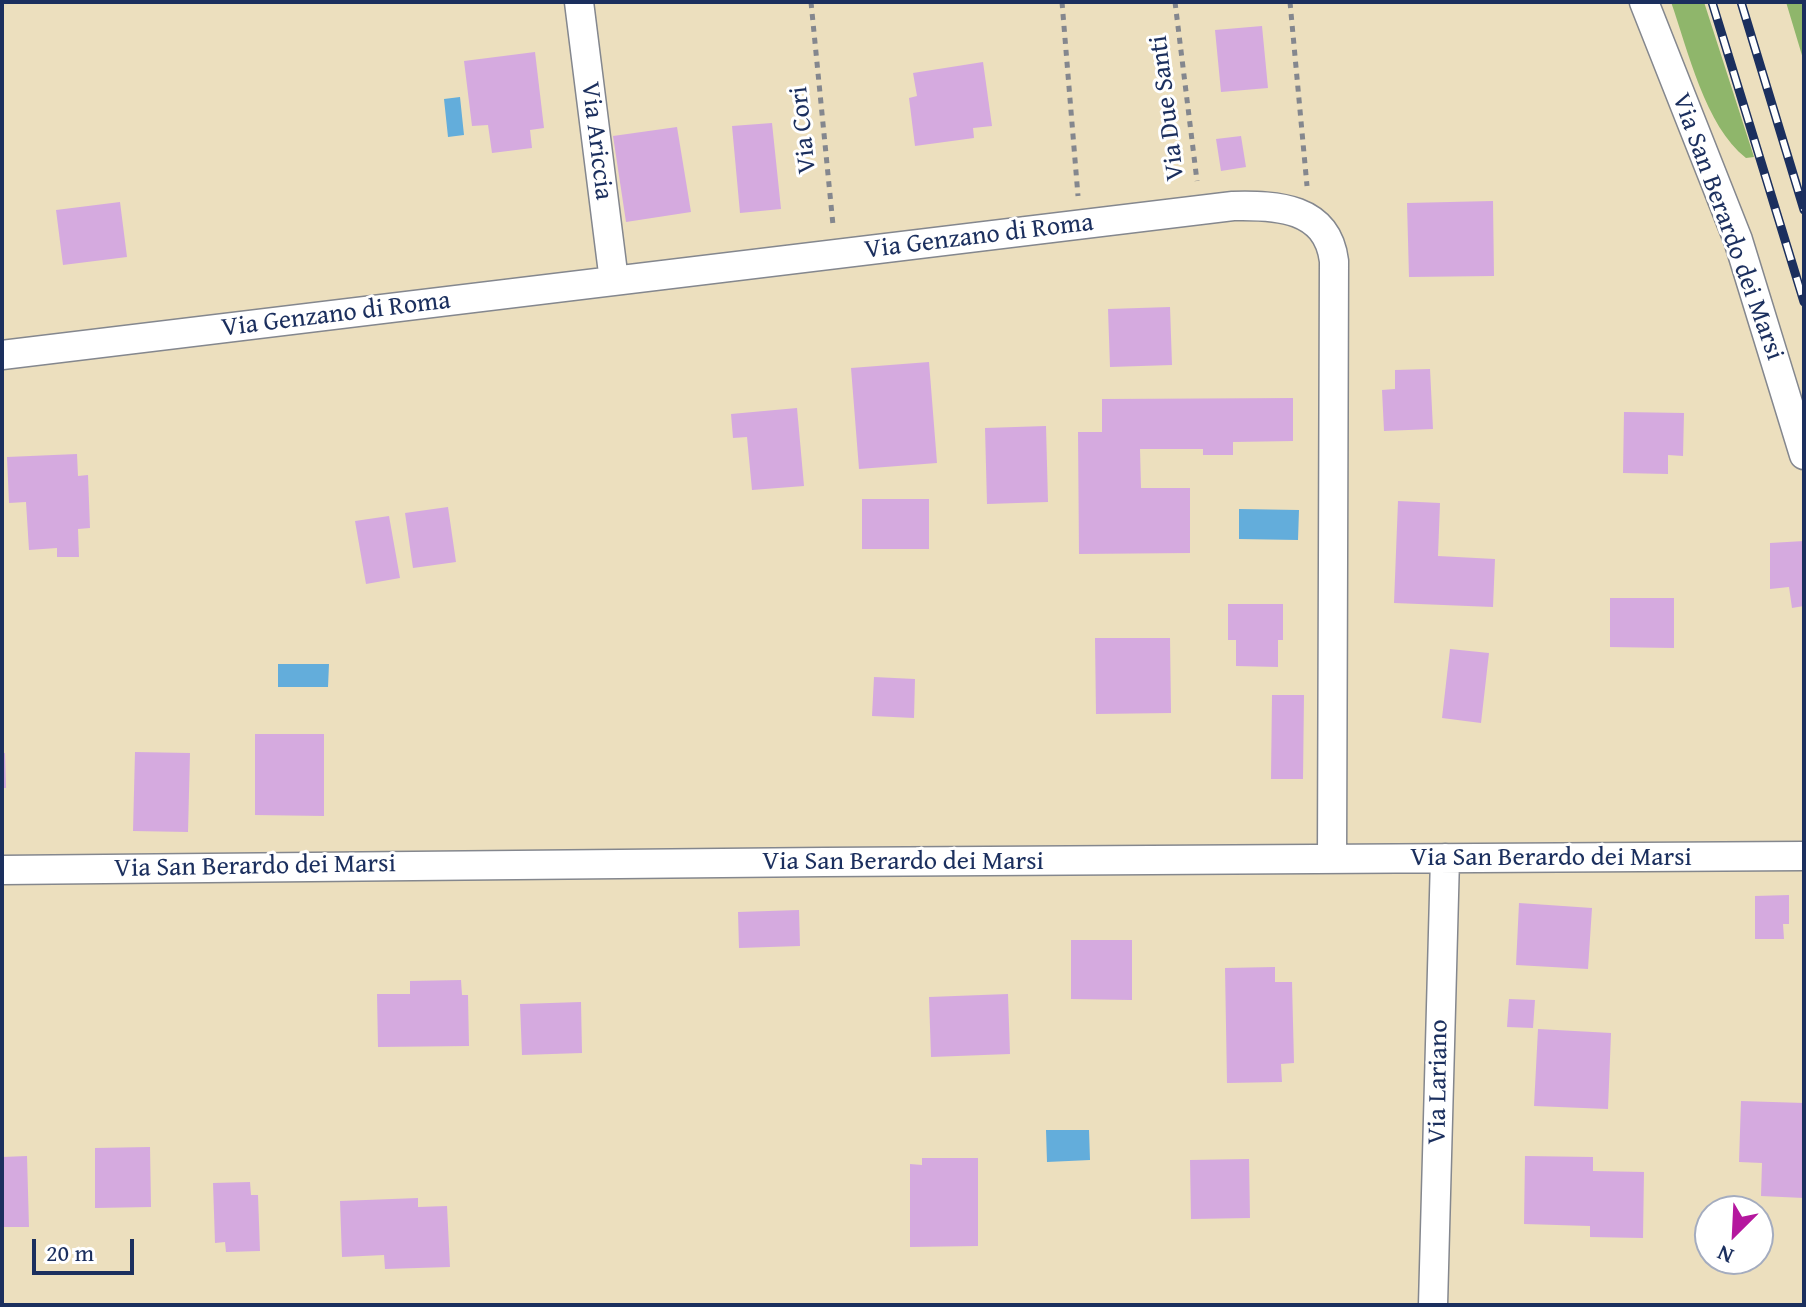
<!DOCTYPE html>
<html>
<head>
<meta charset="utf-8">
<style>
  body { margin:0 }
  #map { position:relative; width:1806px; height:1307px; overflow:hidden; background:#ecdfbe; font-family:"Gentium Book Plus",serif }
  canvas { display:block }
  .frame { position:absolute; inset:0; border:4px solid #1b2f5e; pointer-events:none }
  .north { position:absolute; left:1694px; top:1195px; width:80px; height:80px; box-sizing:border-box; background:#fff; border:2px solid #a4acbf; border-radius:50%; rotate:204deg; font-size:22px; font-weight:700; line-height:32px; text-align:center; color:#1b2f5e }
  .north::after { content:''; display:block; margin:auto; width:28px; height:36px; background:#b5179e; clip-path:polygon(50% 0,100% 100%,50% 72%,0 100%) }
  .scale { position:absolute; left:32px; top:1239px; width:102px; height:36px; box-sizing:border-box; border:4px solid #1b2f5e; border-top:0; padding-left:10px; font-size:24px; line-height:28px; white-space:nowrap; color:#1b2f5e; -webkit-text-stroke:6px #fff; paint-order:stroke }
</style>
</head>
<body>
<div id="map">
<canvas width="1806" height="1307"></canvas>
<div class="frame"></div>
<div class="north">N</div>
<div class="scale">20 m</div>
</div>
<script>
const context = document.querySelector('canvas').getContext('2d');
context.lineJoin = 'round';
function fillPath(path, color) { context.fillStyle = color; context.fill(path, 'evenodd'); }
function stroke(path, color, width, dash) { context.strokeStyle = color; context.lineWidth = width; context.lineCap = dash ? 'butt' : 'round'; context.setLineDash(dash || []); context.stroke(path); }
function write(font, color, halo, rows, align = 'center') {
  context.font = font + ' "Gentium Book Plus",serif'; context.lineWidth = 6; context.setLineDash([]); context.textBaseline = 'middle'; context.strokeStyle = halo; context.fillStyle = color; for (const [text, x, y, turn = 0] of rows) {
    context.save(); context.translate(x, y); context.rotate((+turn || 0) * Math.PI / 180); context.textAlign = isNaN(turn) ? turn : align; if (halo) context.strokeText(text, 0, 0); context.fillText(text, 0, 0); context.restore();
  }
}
fillPath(new Path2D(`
  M1671,2H1704L1754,157L1746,158C1705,126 1688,50 1671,2Z
  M1786,2H1804V62Z`), '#8fb66b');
fillPath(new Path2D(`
  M460,97L464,135L448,137L444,99Z
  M1239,509L1299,510L1298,540L1239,539Z
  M278,664H329L328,687H278Z
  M1046,1130H1089L1090,1160L1047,1162Z`), '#63addb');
fillPath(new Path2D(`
  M1262,26L1268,88L1221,92L1215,30Z
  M535,52L544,128L530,130L532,148L492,153L488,125L472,126L464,61Z
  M983,62L992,126L973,128L974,138L915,146L909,98L917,96L913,73Z
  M772,123L781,209L740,213L732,126Z
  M677,127L691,212L626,222L613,136Z
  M1241,136L1246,167L1221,171L1216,139Z
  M1493,201L1494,276L1409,277L1407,203Z
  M120,202L127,257L63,265L56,210Z
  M1170,307L1172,365L1110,367L1108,309Z
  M929,362L937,463L859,469L851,368Z
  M1430,369L1433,429L1384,431L1382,390L1395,389V370Z
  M1293,398V441L1233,442V455H1203V449H1140L1141,488H1190V553L1079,554L1078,432H1102V399Z
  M797,408L804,486L752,490L747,437L733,438L731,414Z
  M1624,412L1684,413L1683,456L1668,455V474L1623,473Z
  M1046,426L1048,502L987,504L985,428Z
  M77,454L78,476L88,475L90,528L78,529L79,557H57V548L29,550L26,502L9,503L7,457Z
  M862,499H929V549H862Z
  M1398,501L1440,503L1438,556L1495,559L1493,607L1394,603Z
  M448,507L456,562L413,568L405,513Z
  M389,516L400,578L366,584L355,521Z
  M1804,541V606L1792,608L1789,587L1770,589V543Z
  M1610,598H1674V648L1610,647Z
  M1228,604H1283V640H1278V667L1236,666V640H1228Z
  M1095,638H1170L1171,713L1096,714Z
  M1450,649L1489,653L1481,723L1442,718Z
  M874,677L915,679L914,718L872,716Z
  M1272,695H1304L1303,779H1271Z
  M255,734H324V816L255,815Z
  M135,752L190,753L188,832L133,831Z
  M2,753H5L6,788H2Z
  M1789,895V924H1783L1784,939H1755V896Z
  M1519,903L1592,908L1588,969L1516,965Z
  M799,910L800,946L739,948L738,912Z
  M1071,940H1132V1000L1071,999Z
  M1275,967V982H1292L1294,1063L1281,1064L1282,1082L1227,1083L1225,968Z
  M461,980L462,995H468L469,1046L378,1047L377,994H410V981Z
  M1008,994L1010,1054L931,1057L929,997Z
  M1509,999L1535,1000L1533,1028L1507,1027Z
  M581,1002L582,1053L522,1055L520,1004Z
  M1538,1029L1611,1033L1608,1109L1534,1106Z
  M1741,1101L1804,1103V1198L1761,1196L1762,1163L1739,1162Z
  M150,1147L151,1207L95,1208V1148Z
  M27,1156L29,1227H2V1157Z
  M1525,1156L1593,1157V1171L1644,1172L1643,1238L1590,1237V1226L1524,1224Z
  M922,1158H978V1246L910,1247V1164L922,1165Z
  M1249,1159L1250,1218L1191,1219L1190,1160Z
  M250,1182L251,1195H258L260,1251L226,1252L225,1242L215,1243L213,1183Z
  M418,1198V1207L447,1206L450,1267L385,1269L384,1255L342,1257L340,1201Z`), '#d5aadf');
const minor = new Path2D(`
  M579,2L614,281
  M1644,2L1738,240L1804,455
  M2,355L1233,206C1277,205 1327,207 1334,261L1332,859
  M2,870L825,862L1804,856
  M1433,1305L1445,858`);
stroke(minor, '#84878e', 31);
stroke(new Path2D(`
  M811,2L833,225
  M1062,2L1078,196
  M1175,2L1197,181
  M1290,2L1307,186`), '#84878e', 5, [6, 6]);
stroke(minor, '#fff', 28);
const rail = new Path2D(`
  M1712,2L1804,302
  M1741,2L1804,210`);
stroke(rail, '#1b2f5e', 9);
stroke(rail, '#fff', 6, [18]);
write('26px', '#1b2f5e', '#fff', [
  ["Via Due Santi",1168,108,-97],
  ["Via Cori",804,130,-96],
  ["Via Ariccia",596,141,83],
  ["Via San Berardo dei Marsi",1727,227,70],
  ["Via Genzano di Roma",979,237,-7],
  ["Via Genzano di Roma",336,315,-7],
  ["Via San Berardo dei Marsi",1551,858],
  ["Via San Berardo dei Marsi",903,862],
  ["Via San Berardo dei Marsi",255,867,-1],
  ["Via Lariano",1439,1082,-89]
]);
</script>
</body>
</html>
